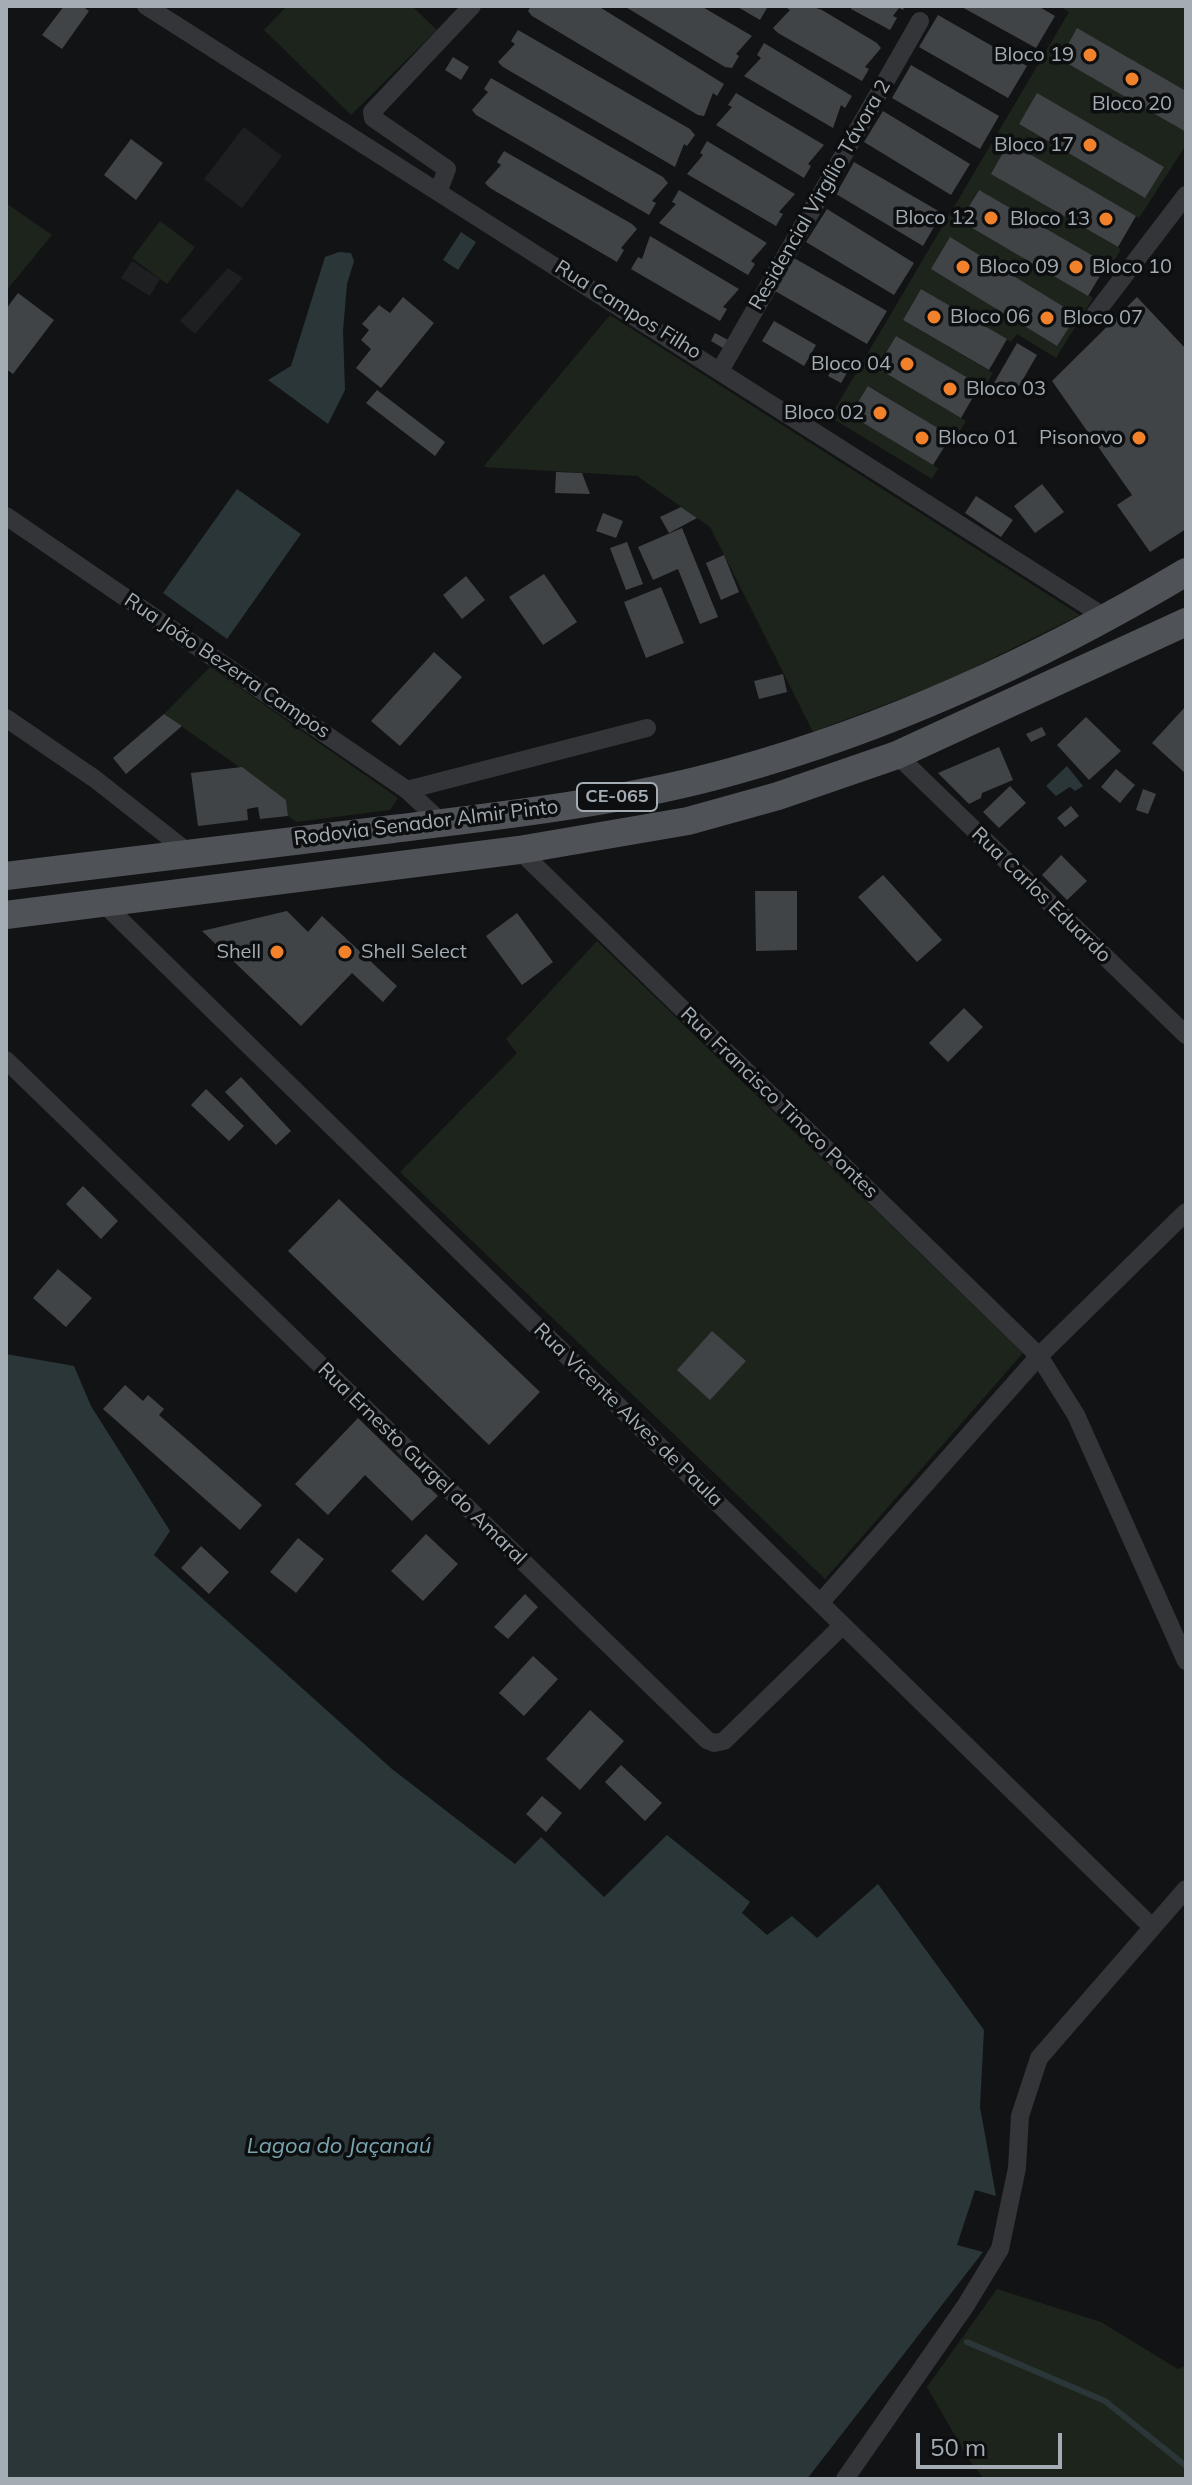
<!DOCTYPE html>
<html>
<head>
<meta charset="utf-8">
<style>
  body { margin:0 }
  #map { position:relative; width:1192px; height:2485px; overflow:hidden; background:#121314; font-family:Mulish,sans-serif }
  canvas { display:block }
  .frame { position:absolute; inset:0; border:8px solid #a4adb4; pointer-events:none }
  .scale { position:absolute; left:916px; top:2433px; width:146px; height:36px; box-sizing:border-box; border:4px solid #a4adb4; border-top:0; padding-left:10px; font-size:24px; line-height:28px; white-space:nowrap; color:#a4adb4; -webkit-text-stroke:6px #0d0e0f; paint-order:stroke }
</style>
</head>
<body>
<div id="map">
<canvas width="1192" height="2485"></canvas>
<div class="frame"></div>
<div class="scale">50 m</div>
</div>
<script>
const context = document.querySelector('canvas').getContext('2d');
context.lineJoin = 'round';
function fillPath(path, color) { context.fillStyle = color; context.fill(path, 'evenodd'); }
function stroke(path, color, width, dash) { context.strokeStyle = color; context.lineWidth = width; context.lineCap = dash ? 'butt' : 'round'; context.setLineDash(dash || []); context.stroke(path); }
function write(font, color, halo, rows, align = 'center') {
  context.font = font + ' Mulish,sans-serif'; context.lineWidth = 7; context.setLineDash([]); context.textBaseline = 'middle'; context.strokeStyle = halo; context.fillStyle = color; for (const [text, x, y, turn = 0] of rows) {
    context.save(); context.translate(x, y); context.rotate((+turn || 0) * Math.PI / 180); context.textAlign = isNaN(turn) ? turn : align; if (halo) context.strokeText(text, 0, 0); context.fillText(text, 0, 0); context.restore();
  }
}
fillPath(new Path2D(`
  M244,127L282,156L242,208L204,179Z
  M132,261L160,279L150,296L121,278Z
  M228,268L243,278L195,334L180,321Z`), '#1e1f21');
fillPath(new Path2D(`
  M287,6H412L437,30L351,115L264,30Z
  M1059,6H1186V91L1077,29L1121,93L1186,132V145L1139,218L1009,143L1066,217L1121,249L1111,267L978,190L961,222L1093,298L1056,358L1017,334L1011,342L921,289L903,320L993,373L984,388L896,336L877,368L966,421L955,439L869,386L850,415L938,468L932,479L830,417L1069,12ZM1037,94L1163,167L1145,198L1019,124ZM931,269L1076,316L1057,346Z
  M6,203L52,235L6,291Z
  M160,221L195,247L167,284L132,258Z
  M610,315L1080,615L945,682L813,732L710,527L637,476L483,467Z
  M210,667L398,798L390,810L297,822L288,816L286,800L164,714Z
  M597,941L1023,1353L825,1579L400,1172L517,1053L506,1039Z
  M997,2289L1101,2322L1178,2369L1186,2366V2479H984L969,2460L927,2387Z`), '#1d241c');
fillPath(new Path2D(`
  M461,232L476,242L458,270L443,260Z
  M339,252L351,253L354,261L347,284L343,331L345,390L328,424L268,380L291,366L325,257Z
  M237,489L301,534L227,639L163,593Z
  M1067,766L1083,786L1075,791L1070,787L1056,796L1046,786Z
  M6,1354L74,1366L91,1406L170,1531L154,1555L392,1769L515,1864L541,1837L604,1897L667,1835L750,1902L742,1913L767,1935L792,1916L817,1938L878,1884L984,2030L980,2107L996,2196L975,2190L957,2245L983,2252L807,2479H6Z`), '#2b3639');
stroke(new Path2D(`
  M967,2342L1105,2401L1186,2466`), '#2b3639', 6);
fillPath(new Path2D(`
  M64,6H82L89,11L62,49L42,35Z
  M531,6H598L724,84L717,96L713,93L704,116L698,115L532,16L528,11Z
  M624,6H701L752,36L736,54L739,56L732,68L725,67Z
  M736,6H763L767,8L760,20Z
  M784,6H810L822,10L877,43L881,48L865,67L869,69L862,81L778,33L773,28L790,10Z
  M852,6H905L903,10L899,8L893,16L897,18L890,30L851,9Z
  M960,6H1038L1055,16L1036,48Z
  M938,15L1027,66L1008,98L919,47Z
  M1077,28L1186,91V132L1060,59Z
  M518,30L690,129L695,135L687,146L684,144L675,167L503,67L498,62L515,44L511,41Z
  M764,43L852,96L845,108L841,105L833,128L744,76L761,58L757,55Z
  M453,57L469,67L461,80L445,70Z
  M911,65L999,116L980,149L892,98Z
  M491,78L663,177L668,183L652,201L656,203L649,215L476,115L472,110L488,92L484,89Z
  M736,93L824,145L808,164L811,166L804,178L716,125L732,107L728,105Z
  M1037,93L1164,167L1145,198L1019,124Z
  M883,111L970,164L951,195L864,142Z
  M131,139L163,163L136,200L104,175Z
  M707,141L795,194L779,212L783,214L776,226L687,174L703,155L700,153Z
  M1009,142L1136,216L1118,247L991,174Z
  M504,151L632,224L637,229L621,248L624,250L617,262L490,188L485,183L501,165L497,162Z
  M854,162L942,213L923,246L836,194Z
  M679,190L767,243L751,261L755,264L748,275L659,223L676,204L672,202Z
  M979,190L1107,264L1088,296L960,221Z
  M827,209L914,263L894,295L806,242Z
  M650,236L739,289L723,307L727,309L720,321L631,269L638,257L642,259Z
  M950,237L1077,315L1057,346L931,269Z
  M794,258L887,311L867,344L775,291Z
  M921,289L1007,339L989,370L903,320Z
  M18,293L54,320L13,374L6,369V309Z
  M403,297L434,323L381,388L356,368L371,349L361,340L369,330L362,324L379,305L390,313Z
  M1137,297L1186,349V529L1150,552L1117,505L1132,495L1052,381Z
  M774,321L816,345L804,366L762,341Z
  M715,333L728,340L723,348L711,341Z
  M896,336L980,385L961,418L877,368Z
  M1017,343L1037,355L1014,395L994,383Z
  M837,360L850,368L841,383L828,376Z
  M868,386L951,436L933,465L850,415Z
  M377,390L445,442L435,456L366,403Z
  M556,472L582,473L590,494L555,493Z
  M1042,484L1064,512L1035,533L1014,506Z
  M976,496L1013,520L1001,537L965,513Z
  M681,507L697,518L669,533L660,517Z
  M603,513L623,521L616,538L596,531Z
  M682,528L718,617L700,624L678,569L653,580L638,547Z
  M627,542L643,584L626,590L610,548Z
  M724,555L739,592L721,600L706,563Z
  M544,574L577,622L543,645L509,597Z
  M466,576L485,600L462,619L443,595Z
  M661,587L684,643L646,658L624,602Z
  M434,652L462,677L400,746L371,721Z
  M783,674L787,692L759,699L754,681Z
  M1186,706V774L1152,743Z
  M164,714L182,726L126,774L113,758Z
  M1086,717L1121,751L1089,780L1057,745Z
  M1042,727L1046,735L1031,742L1026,734Z
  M999,747L1013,780L982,793L981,798L969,804L938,773Z
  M242,767L286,800L288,816L260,819L258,807L247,809L248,820L198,826L191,773Z
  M1116,769L1135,785L1120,803L1101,787Z
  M1010,786L1026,803L999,828L983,812Z
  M1143,789L1156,794L1148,814L1136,810Z
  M1071,806L1079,816L1065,827L1057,818Z
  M1061,855L1087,881L1067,900L1042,875Z
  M883,875L942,940L917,962L858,897Z
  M755,891H797V950L756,951Z
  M287,911L308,932L322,916L397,986L383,1002L352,973L301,1026L202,931Z
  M517,913L553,962L522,985L486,936Z
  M964,1008L983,1027L948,1062L929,1043Z
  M241,1077L291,1131L276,1145L225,1092Z
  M206,1089L244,1126L229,1141L191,1105Z
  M83,1186L118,1221L101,1239L66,1204Z
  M339,1199L540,1392L489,1445L288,1251Z
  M58,1269L92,1298L66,1327L33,1298Z
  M712,1331L746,1361L710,1400L677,1370Z
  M125,1385L143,1401L148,1395L164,1409L159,1415L262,1505L240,1530L103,1409Z
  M358,1418L438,1496L412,1521L365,1475L328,1515L295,1484Z
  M426,1534L458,1564L423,1601L391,1571Z
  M298,1538L324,1559L296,1593L270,1572Z
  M201,1546L229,1572L209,1594L181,1568Z
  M525,1594L538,1607L508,1639L494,1627Z
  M533,1656L558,1679L524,1716L499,1693Z
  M590,1710L624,1741L580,1790L546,1759Z
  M621,1765L662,1803L645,1821L605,1782Z
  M542,1796L562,1813L546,1832L526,1814Z`), '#414447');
stroke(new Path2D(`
  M146,6L1108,619
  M439,190L447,169L373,118L372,112L472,6
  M1095,314L1186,195
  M721,369L920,21
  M6,516L407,790L442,823
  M6,718L95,779L189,853
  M897,755L1186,1035
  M407,790L647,728
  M519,850L1039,1356L1076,1415L1186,1661
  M103,903L1152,1927
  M6,1060L707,1740L714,1743L724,1741L841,1627
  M820,1603L1039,1356L1186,1212
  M845,2479L966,2305L1000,2249L1017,2168L1020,2116L1039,2058L1186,1889`), '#333539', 18);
stroke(new Path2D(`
  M6,876C135,860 264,844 393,829C507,815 624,802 734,771C893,727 1045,656 1186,572
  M6,915L519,850L688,821L778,796L897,755L1186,622`), '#4f5358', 28);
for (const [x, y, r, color] of [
  [1090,55,8,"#f2812c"],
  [1132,79,8,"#f2812c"],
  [1090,145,8,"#f2812c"],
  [991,218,8,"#f2812c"],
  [1106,219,8,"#f2812c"],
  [963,267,8,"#f2812c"],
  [1076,267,8,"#f2812c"],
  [934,317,8,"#f2812c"],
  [1047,318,8,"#f2812c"],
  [907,364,8,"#f2812c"],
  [950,389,8,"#f2812c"],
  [880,413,8,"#f2812c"],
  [922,438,8,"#f2812c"],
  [1139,438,8,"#f2812c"],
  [277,952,8,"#f2812c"],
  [345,952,8,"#f2812c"]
]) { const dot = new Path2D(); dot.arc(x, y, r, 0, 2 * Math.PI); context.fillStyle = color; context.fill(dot); stroke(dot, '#0d0e0f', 3); }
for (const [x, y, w] of [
  [617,797,80]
]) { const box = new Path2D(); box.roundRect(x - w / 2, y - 14, w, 28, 6); context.fillStyle = '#0d0e0f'; context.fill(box); stroke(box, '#a4adb4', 2); }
write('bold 18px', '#a4adb4', null, [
  ["CE-065",617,797]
]);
write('20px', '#a4adb4', '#0d0e0f', [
  ["Bloco 19",1074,55],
  ["Bloco 20",1132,104,"center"],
  ["Bloco 17",1074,145],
  ["Bloco 12",975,218],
  ["Bloco 13",1090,219],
  ["Bloco 09",979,267,"left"],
  ["Bloco 10",1092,267,"left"],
  ["Bloco 06",950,317,"left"],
  ["Bloco 07",1063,318,"left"],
  ["Bloco 04",891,364],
  ["Bloco 03",966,389,"left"],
  ["Bloco 02",864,413],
  ["Bloco 01",938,438,"left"],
  ["Pisonovo",1123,438],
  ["Shell",261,952],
  ["Shell Select",361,952,"left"]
], 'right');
write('20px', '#a4adb4', '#0d0e0f', [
  ["Residencial Virgílio Távora 2",820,195,-60],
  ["Rua Campos Filho",628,310,32],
  ["Rua João Bezerra Campos",227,666,34],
  ["Rodovia Senador Almir Pinto",426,823,-7],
  ["Rua Carlos Eduardo",1041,895,44],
  ["Rua Francisco Tinoco Pontes",779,1103,44],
  ["Rua Vicente Alves de Paula",628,1415,44],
  ["Rua Ernesto Gurgel do Amaral",422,1464,44]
]);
write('italic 22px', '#7aa4b0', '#0d0e0f', [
  ["Lagoa do Jaçanaú",339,2146]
]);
</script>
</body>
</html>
